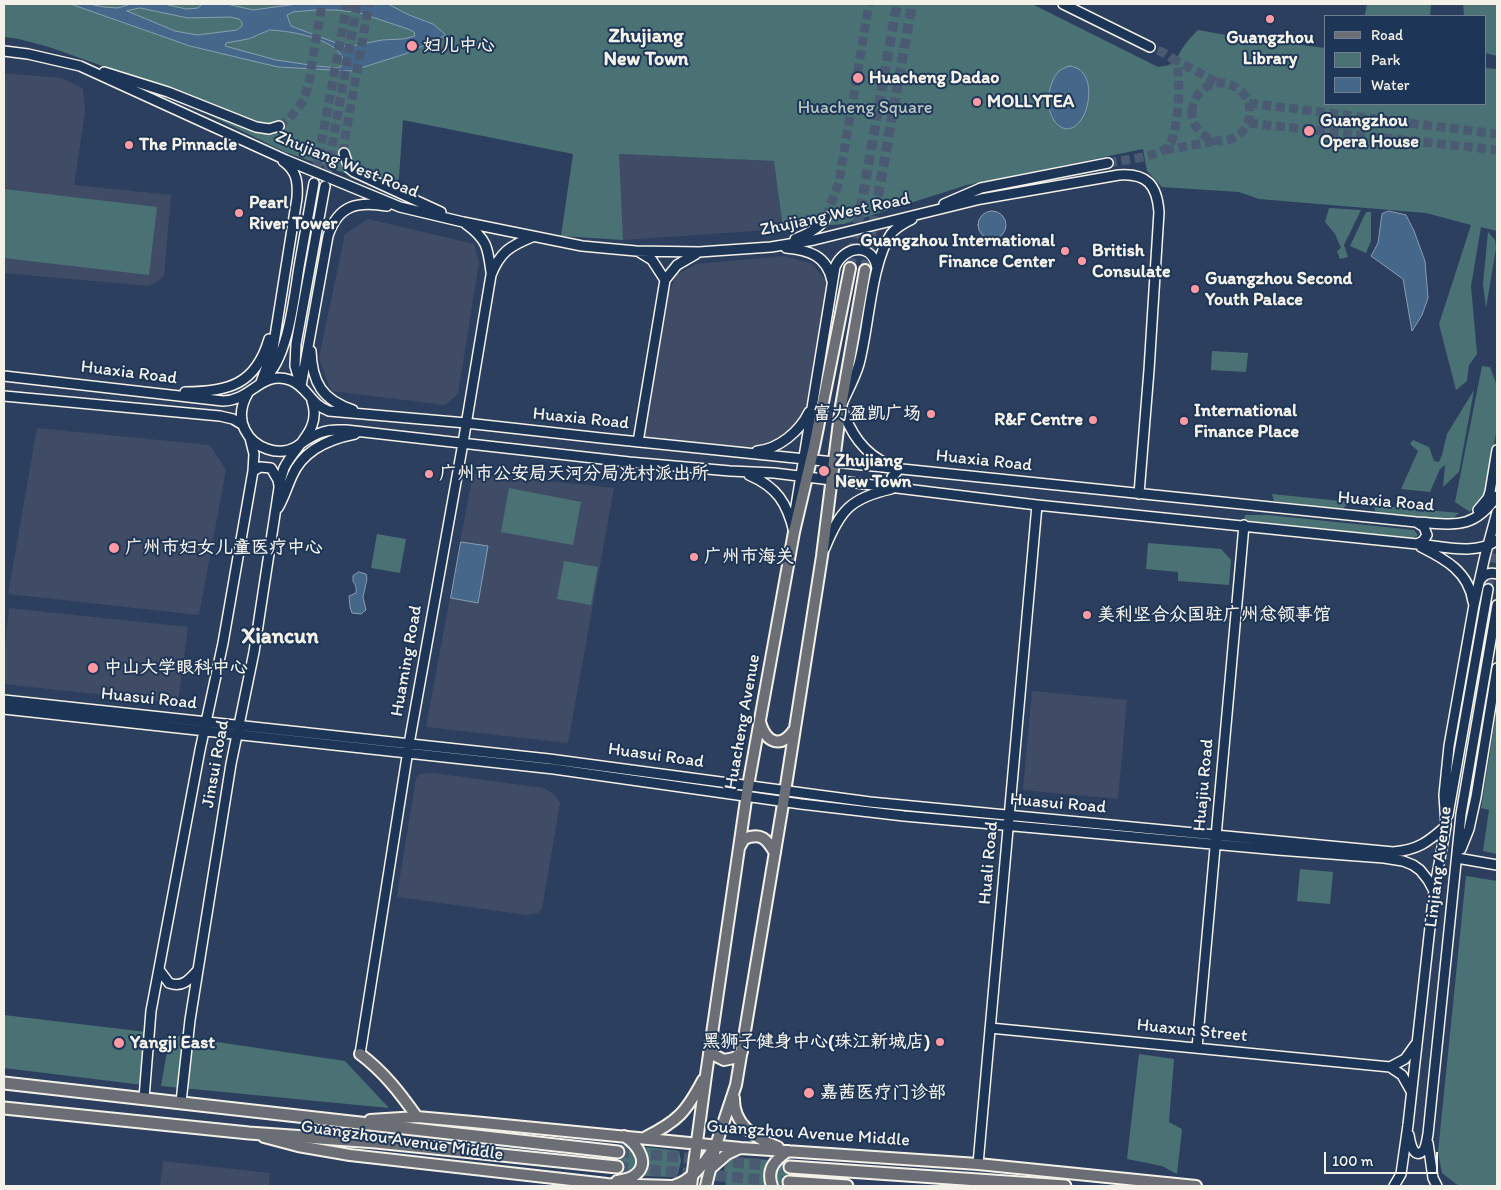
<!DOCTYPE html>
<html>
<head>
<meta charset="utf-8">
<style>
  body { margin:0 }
  #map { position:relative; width:1501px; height:1190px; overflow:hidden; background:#2d3f5e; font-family:Itim,sans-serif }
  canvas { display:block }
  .frame { position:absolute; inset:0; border:5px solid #f4f1e8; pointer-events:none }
  .legend { position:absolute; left:1324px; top:15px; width:162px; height:90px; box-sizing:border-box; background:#1d3557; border:1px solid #738091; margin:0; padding:6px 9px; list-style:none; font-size:15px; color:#f4f1e8 }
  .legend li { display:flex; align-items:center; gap:10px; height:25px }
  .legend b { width:25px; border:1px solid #738091 }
  .scale { position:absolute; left:1324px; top:1152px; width:114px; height:22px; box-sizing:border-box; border:2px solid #f4f1e8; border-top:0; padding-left:6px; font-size:15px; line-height:18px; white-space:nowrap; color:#f4f1e8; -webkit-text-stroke:4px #1d3557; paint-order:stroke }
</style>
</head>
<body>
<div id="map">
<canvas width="1501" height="1190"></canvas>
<div class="frame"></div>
<ul class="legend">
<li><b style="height:6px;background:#6b6f75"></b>Road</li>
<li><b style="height:14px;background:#4a7275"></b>Park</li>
<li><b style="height:14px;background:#44678a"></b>Water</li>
</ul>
<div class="scale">100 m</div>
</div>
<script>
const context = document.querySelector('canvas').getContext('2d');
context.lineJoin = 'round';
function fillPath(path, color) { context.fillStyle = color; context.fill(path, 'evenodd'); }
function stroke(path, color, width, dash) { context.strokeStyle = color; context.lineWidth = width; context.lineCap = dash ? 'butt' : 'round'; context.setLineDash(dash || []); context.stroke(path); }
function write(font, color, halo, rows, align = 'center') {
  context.font = font + ' Itim,"LXGW WenKai TC",sans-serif'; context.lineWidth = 4; context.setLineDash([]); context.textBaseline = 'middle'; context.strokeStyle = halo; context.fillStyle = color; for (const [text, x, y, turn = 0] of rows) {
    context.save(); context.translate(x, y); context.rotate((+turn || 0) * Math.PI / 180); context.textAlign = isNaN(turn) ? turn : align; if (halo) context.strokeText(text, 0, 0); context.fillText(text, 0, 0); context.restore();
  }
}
fillPath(new Path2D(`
  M4,73L62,78L83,89L85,112L74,185L171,195L164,276L158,281L149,286L4,273Z
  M618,154L774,161L783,229L623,240Z
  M368,219L474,244L479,262L458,394L445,405L331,391L319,358L345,234Z
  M783,256L811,263L828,283L809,400L801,419L790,430L770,444L749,448L641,437L665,303L676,275L696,264Z
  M37,428L210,445L226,470L199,615L8,594Z
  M473,473L614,488L568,743L426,727Z
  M9,608L188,627L178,703L4,684V652Z
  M1032,691L1127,700L1118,799L1023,790Z
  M433,773L544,788L554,794L560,803L542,909L538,913L527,915L398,897L397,895L416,778L419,774Z
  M163,1161L270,1173L269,1186H160Z`), '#404b66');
fillPath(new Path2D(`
  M4,4H1032L1158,67C1178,65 1174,60 1184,46C1188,40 1193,35 1198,30L1232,36L1325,48V104H1485V68L1497,69V231L1481,227L1471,286L1477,354L1469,365L1467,381L1456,390L1439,324L1471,225L1426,213L1259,199L1239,192L1162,187L1147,171L1143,149L967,185L844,224L783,229L774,161L619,154L623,240L561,236L573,154L403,120L398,192L285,152L125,74L49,47L19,39L4,37Z
  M1367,4H1431L1430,16H1368L1365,15Z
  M1463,4H1497V56L1485,53V16H1464Z
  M4,189L157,207L149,275L4,258Z
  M1329,208L1361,210L1344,245L1348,257L1340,259L1337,251L1341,248L1335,234L1325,222Z
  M1366,212H1371V241L1366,253L1350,246Z
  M1488,232L1495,240L1496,248L1486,308L1483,284Z
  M1212,351L1248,353L1246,372L1211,370Z
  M1482,366L1490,367L1497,386V428L1485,493L1470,512L1455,502Z
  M1474,390L1459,472L1443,487L1445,465L1440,469L1430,492L1401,489L1418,451L1410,444L1413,440L1429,447L1434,461L1439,462L1442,455L1447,434Z
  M509,488L581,502L573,545L501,532Z
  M1272,494L1350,502L1341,510L1274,501Z
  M1374,505L1459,513L1453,518C1433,518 1392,519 1375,511Z
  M1245,515H1268L1414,530L1418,535L1410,540L1244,520Z
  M377,534L406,539L400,573L371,568Z
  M1148,543L1221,549L1231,560L1229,585L1178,581V572L1146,569Z
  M564,561L598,567L591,605L557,599Z
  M1497,708V854L1483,851L1489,810L1481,808Z
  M1300,869L1333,872L1330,904L1297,901Z
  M1466,876L1497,881V1186H1461L1456,1184L1442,1173L1438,1152Z
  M4,1015L146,1032L143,1085L4,1068Z
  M170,1035L345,1061L389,1108L161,1086Z
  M1139,1054L1174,1059L1169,1122L1182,1129L1177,1174L1162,1166L1127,1159Z
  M621,1144L633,1148C641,1163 637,1174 619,1175Z
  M645,1147L679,1151L681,1161L677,1177L644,1176C648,1166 651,1156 645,1147Z
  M730,1157L769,1160L766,1169L767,1186L726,1185C723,1173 723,1167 730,1157Z
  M791,1158L788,1186H778C771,1177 776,1168 782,1159Z`), '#4a7275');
const water = new Path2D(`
  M71,4H89L104,7L118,8L131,4H164L186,9L198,8L202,4H227L253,10L297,4H388L409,15L433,24L446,35L405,54L351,71L278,67L190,46ZM140,8L188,18L230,17L239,19L242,22V26L237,30L197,35L175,31L127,11ZM316,10H337L360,13L408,29L414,32L415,36L403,39L382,40L347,47L291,26L287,15L293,12ZM270,30C292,31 341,39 345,64L338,68L317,66L276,60L225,46L226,43L248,39Z
  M1069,66C1106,68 1085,147 1058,125C1044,113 1047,84 1059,71C1062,69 1066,67 1069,66Z
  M978 225a14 14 0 1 1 28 0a14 14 0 1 1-28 0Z
  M1389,211L1406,215L1414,231L1425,261L1428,298L1422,315L1412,331L1403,279L1371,256L1378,243L1382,214Z
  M461,542L488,546L478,603L451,598Z
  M359,572L366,574L367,579L363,597L366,610L361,614L352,613L350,607L349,596L356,593C357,588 355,584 353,581V576Z`);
fillPath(water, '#44678a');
stroke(water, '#8a9eb0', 1);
stroke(new Path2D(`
  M1172,58L1218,83
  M1192 112a29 29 0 1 1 58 0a29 29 0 1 1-58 0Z
  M1249,103L1497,134
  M1249,123L1497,150
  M279,126L289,119L304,100L309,82L322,4
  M1165,150L1216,141
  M344,153V144L369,4
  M1108,163C1123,160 1158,157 1168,147C1178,138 1182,76 1176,64C1171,54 1159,51 1150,47
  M314,183L347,4
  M325,186L357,4
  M826,217L839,182L869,4
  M1488,589L1497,533`), '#4b5a73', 9, [9, 4.5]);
stroke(new Path2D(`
  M850,268L897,4
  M865,270L912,4`), '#4b5a73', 10, [10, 5]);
stroke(new Path2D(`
  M618,1152L790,1167
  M617,1167L789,1182`), '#4b5a73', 11, [11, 5.5]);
const secondary = new Path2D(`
  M1063,4L1150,47
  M4,51L28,54L80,66L286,160L400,207L463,222L582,246L636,251L699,252L771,247L814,240L981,199L1119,175C1147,173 1157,185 1159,212L1149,370L1139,494
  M104,72L168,92L256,127L269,129L279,126
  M344,153L349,168L354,172L441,212
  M944,204L981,188L1108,163
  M466,224C487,239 488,248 491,272
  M795,239C805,235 822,227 826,217
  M786,248C808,250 827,255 832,281
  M639,252L652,260L665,280
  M311,351C312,382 322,400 353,410
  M4,376L223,401C251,401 261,370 290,380C307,386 311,405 329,411L466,423L601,438L1416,522C1453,524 1473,531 1497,496
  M264,379C288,359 294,298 299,267C304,239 309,211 314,183
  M261,382L273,349L276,330L297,198C298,182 297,171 283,161
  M301,386L328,236C338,205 357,201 387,206
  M301,386L295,366L296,344L325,186
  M185,392C229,392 256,384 269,339
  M248,393C241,405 239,418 245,430C254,448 278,457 296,447C305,441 312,435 323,432C330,429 338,430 346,430L629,462L730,471L774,473L1037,505L1417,544C1441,546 1477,556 1497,540
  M4,396L220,416L233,419L243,425
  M638,442L665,280L677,265L696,254
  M757,451C779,449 800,431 809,412
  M890,465C863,454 850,432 841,406C847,392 855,378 859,364C869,328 871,263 891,234C896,227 905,223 912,219
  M253,471L260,467L271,468L278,480L279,486
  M749,475C777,487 787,503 794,532
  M897,488L894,483L892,477L900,468
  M278,508C284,498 287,487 292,476C303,450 329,439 355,434
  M1478,510L1488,498L1490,492L1497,450
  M795,512L835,267C845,244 874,243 877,269
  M1416,522L1424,527L1427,535L1423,541L1417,544
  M1421,547C1445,559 1469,572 1473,602
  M825,548C840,511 850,498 891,489
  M1479,582C1483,574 1489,572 1497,574
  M4,700L549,759L870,802L1393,852C1418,850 1428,842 1446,826
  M4,709L554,769L801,804L904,816L1278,850L1384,858L1403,861L1413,865L1420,870L1428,880L1434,891
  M1448,815L1488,589
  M1461,849L1469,829L1476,797L1497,668
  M1457,858L1497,865
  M160,971L169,983C182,988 189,980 197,971
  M990,1028L1390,1067L1402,1075L1411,1091
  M1197,1048L1244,525
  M360,1054L409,744L463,443L491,275C500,252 510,246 532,237
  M1390,1067L1405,1059L1415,1045
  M144,1098L151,1011L200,750L223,643L253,471L254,454L250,438
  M181,1102L190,1020L231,764L254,652L279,488C280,481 282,474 284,468C296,444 322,430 312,401
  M1409,1135C1410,1141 1413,1160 1423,1151C1426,1148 1427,1139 1428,1134L1461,814L1497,605
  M1428,1143L1433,1178L1437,1186
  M978,1164L1037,505
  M1394,1186L1401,1174L1408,1125L1434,891L1446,826L1444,795L1449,746L1474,605L1485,556L1497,512`);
const primary = new Path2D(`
  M760,722C766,743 781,749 794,730
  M740,846L744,839C761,832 767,839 775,853
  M709,1049L716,1056L724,1060L734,1058L742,1052
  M360,1054C384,1072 400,1093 417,1117
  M734,1098C733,1124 756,1139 778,1147
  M370,1120L417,1117L473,1122L741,1148L978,1164L1196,1186
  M264,1137L298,1146L350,1155L607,1184L672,1186
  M646,1137C678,1121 686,1112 703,1080
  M711,1168L727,1154L740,1148
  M617,1181C622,1180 628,1179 632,1177C653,1165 637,1144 624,1136
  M673,1186C691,1181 702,1166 712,1151
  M691,1186L706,1075L748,786L794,532L814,447L850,268
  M706,1186L716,1145L736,1085L785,792L822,556L841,406L865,270
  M772,1186C766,1169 775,1160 788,1151`);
const highway = new Path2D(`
  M4,1083L618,1152
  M4,1108L249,1133L376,1142L617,1167
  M790,1167L1065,1186
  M789,1182L847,1186`);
stroke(secondary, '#f4f1e8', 12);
stroke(primary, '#f4f1e8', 14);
stroke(highway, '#f4f1e8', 15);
stroke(secondary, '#1d3557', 9);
stroke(primary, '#6b6f75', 10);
stroke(highway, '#6b6f75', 11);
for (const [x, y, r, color] of [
  [1270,19,5,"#ff9aa2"],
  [412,46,6,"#ff9aa2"],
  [858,78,6,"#ff9aa2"],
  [977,102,5,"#ff9aa2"],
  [1309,131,6,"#ff9aa2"],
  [129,145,5,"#ff9aa2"],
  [239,213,5,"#ff9aa2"],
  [1065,251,5,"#ff9aa2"],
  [1082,261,5,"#ff9aa2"],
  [1195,289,5,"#ff9aa2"],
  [931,414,5,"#ff9aa2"],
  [1093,420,5,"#ff9aa2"],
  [1184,421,5,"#ff9aa2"],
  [824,471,6,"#ff9aa2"],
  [429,474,5,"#ff9aa2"],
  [114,548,6,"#ff9aa2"],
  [694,557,5,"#ff9aa2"],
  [1087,615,5,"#ff9aa2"],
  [93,668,6,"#ff9aa2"],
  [940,1042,5,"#ff9aa2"],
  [119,1043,6,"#ff9aa2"],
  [809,1093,6,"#ff9aa2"]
]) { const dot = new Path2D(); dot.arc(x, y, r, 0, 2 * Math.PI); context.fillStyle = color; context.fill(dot); stroke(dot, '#1d3557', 2); }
write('bold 18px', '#f4f1e8', '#1d3557', [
  ["Guangzhou",1270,38,"center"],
  ["Library",1270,59,"center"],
  ["妇儿中心",423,46],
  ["Huacheng Dadao",869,78],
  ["MOLLYTEA",987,102],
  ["Guangzhou",1320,121],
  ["Opera House",1320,142],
  ["The Pinnacle",139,145],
  ["Pearl",249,203],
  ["River Tower",249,224],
  ["Guangzhou International",1055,241,"right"],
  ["Finance Center",1055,262,"right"],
  ["British",1092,251],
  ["Consulate",1092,272],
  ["Guangzhou Second",1205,279],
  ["Youth Palace",1205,300],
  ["International",1194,411],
  ["Finance Place",1194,432],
  ["富力盈凯广场",921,414,"right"],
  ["R&F Centre",1083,420,"right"],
  ["Zhujiang",835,461],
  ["New Town",835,482],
  ["广州市公安局天河分局冼村派出所",439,474],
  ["广州市妇女儿童医疗中心",125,548],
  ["广州市海关",704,557],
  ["美利坚合众国驻广州总领事馆",1097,615],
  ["中山大学眼科中心",104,668],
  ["黑狮子健身中心(珠江新城店)",930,1042,"right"],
  ["Yangji East",130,1043],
  ["嘉茜医疗门诊部",820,1093]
], 'left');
write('18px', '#b8c5c0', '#1d3557', [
  ["Huacheng Square",865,108]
]);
write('18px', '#f4f1e8', '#1d3557', [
  ["Zhujiang West Road",347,165,22],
  ["Zhujiang West Road",835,215,-12],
  ["Huaxia Road",129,373,7],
  ["Huaxia Road",581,419,6],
  ["Huaxia Road",984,461,6],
  ["Huaxia Road",1386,502,5],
  ["Huaming Road",407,661,-80],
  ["Huasui Road",149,699,6],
  ["Huacheng Avenue",743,722,-80],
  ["Huasui Road",656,756,8],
  ["Jinsui Road",216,764,-80],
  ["Huajiu Road",1204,785,-85],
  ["Huasui Road",1058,804,5],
  ["Huali Road",989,863,-85],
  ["Linjiang Avenue",1439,867,-83],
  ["Huaxun Street",1192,1031,6],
  ["Guangzhou Avenue Middle",808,1134,4],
  ["Guangzhou Avenue Middle",402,1141,8]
]);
write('bold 20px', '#f4f1e8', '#1d3557', [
  ["Zhujiang",646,37],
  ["New Town",646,60]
]);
write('bold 22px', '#f4f1e8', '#1d3557', [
  ["Xiancun",280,637]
]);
</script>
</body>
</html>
